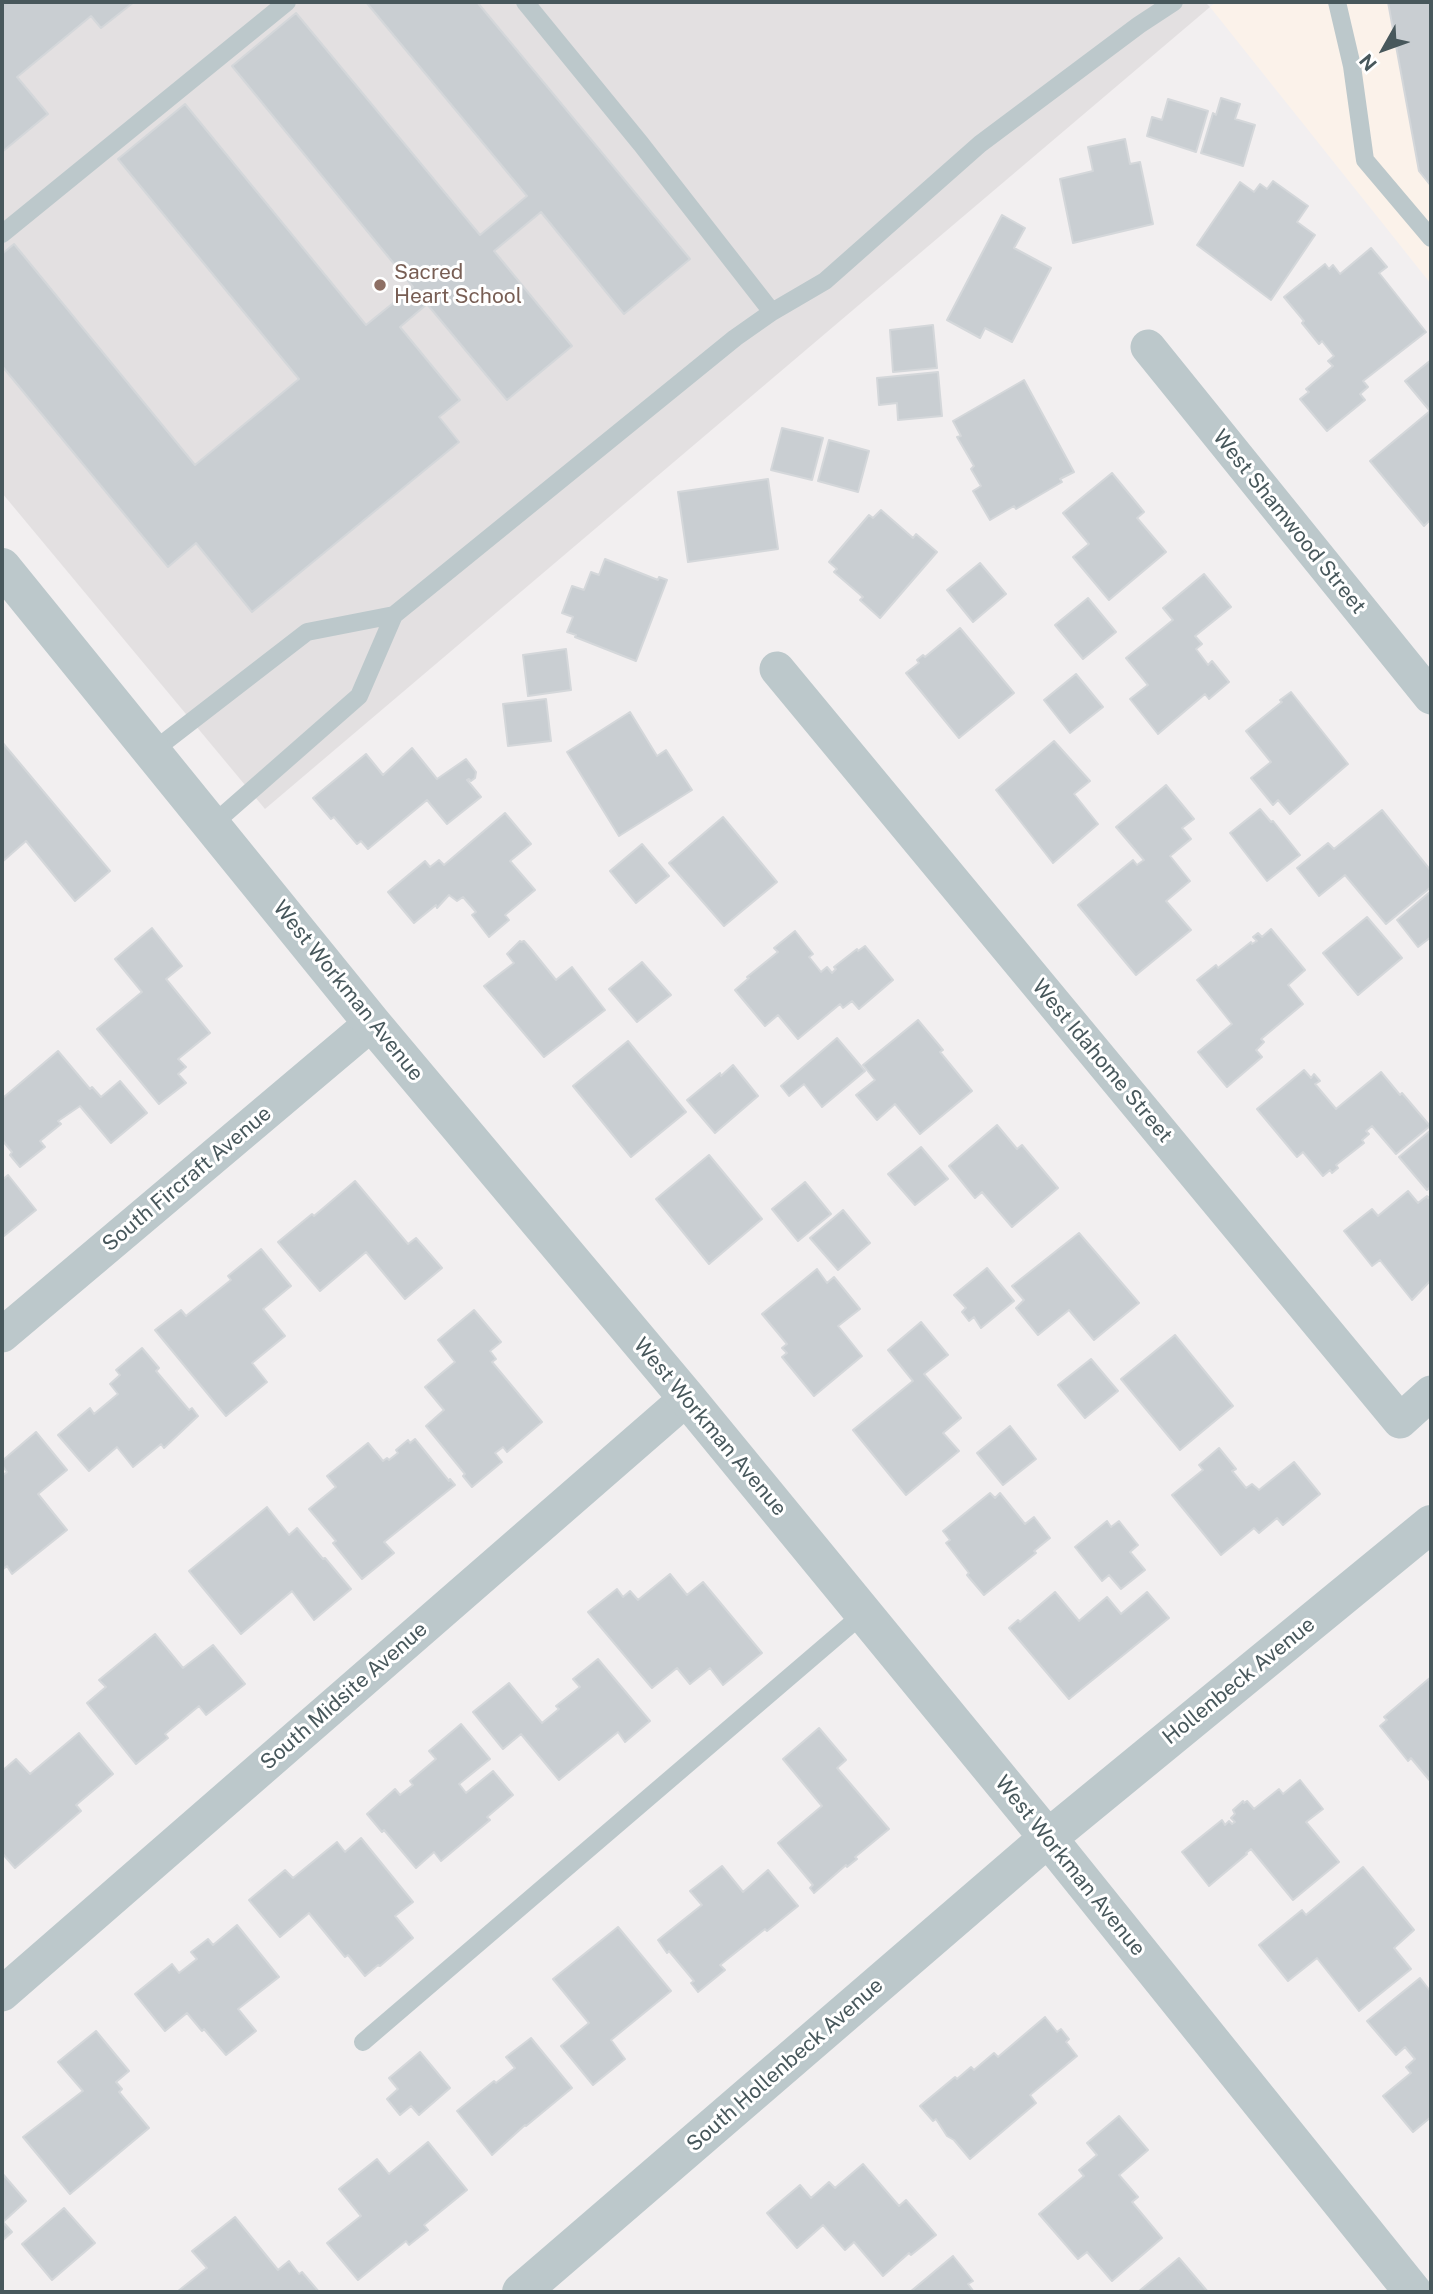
<!DOCTYPE html>
<html>
<head>
<meta charset="utf-8">
<style>
  body { margin:0 }
  #map { position:relative; width:1433px; height:2294px; overflow:hidden; background:#f2eff0; font-family:"Public Sans",sans-serif }
  canvas { display:block }
  .frame { position:absolute; inset:0; border:4px solid #48585c; pointer-events:none }
  .north { position:absolute; left:1349px; top:14px; width:70px; height:70px; -webkit-text-stroke:5px #fff; paint-order:stroke; rotate:230deg; font-size:19px; font-weight:700; line-height:28px; text-align:center; color:#48585c }
  .north::after { content:''; display:block; margin:auto; width:24px; height:32px; background:#48585c; clip-path:polygon(50% 0,100% 100%,50% 72%,0 100%) }
</style>
</head>
<body>
<div id="map">
<canvas width="1433" height="2294"></canvas>
<div class="frame"></div>
<div class="north">N</div>
</div>
<script>
const context = document.querySelector('canvas').getContext('2d');
context.lineJoin = 'round';
function fillPath(path, color) { context.fillStyle = color; context.fill(path, 'evenodd'); }
function stroke(path, color, width, dash) { context.strokeStyle = color; context.lineWidth = width; context.lineCap = dash ? 'butt' : 'round'; context.setLineDash(dash || []); context.stroke(path); }
function write(font, color, halo, rows, align = 'center') {
  context.font = font + ' "Public Sans",sans-serif'; context.lineWidth = 6; context.setLineDash([]); context.textBaseline = 'middle'; context.strokeStyle = halo; context.fillStyle = color; for (const [text, x, y, turn = 0] of rows) {
    context.save(); context.translate(x, y); context.rotate((+turn || 0) * Math.PI / 180); context.textAlign = isNaN(turn) ? turn : align; if (halo) context.strokeText(text, 0, 0); context.fillText(text, 0, 0); context.restore();
  }
}
fillPath(new Path2D(`
  M1216,2H1431V284L1210,7Z`), '#fbf2ea');
fillPath(new Path2D(`
  M2,2H1205L1210,7L265,809L2,493Z`), '#e3e0e1');
const building = new Path2D(`
  M2,2H134L101,28L91,16L17,77L48,114L2,152Z
  M366,2H477L690,259L624,314L541,212L494,251L572,346L507,400L427,304L400,327L460,400L439,417L459,442L252,612L196,543L168,567L2,366V254L14,244L195,465L299,379L118,159L185,104L366,325L413,287L232,66L296,13L480,235L527,196Z
  M1388,2H1431V186L1419,171Z
  M1221,98L1240,104L1235,119L1255,125L1243,166L1201,153L1213,113L1216,115Z
  M1168,99L1208,111L1196,152L1147,136L1152,117L1162,120Z
  M1125,139L1130,164L1140,162L1153,224L1073,243L1060,179L1093,171L1088,147Z
  M1273,181L1308,206L1297,222L1315,235L1271,300L1197,245L1240,182L1254,192L1260,184L1267,189Z
  M1002,215L1025,228L1014,248L1051,268L1012,342L985,328L980,338L947,320Z
  M1371,248L1387,267L1379,273L1426,332L1363,381L1368,387L1360,394L1365,400L1327,431L1300,399L1309,392L1306,389L1333,366L1328,361L1334,356L1322,341L1319,344L1302,323L1304,321L1284,297L1325,264L1329,269L1333,265L1340,274Z
  M933,325L937,368L893,372L890,330Z
  M1431,360V519L1424,526L1370,461L1430,411L1405,381Z
  M938,372L942,416L898,420L897,403L879,405L877,378Z
  M1024,380L1074,472L1060,479L1062,482L1016,509L1014,506L990,520L973,491L981,486L971,469L974,466L957,437L961,436L953,421Z
  M782,428L823,438L812,480L771,470Z
  M829,440L869,451L858,492L818,481Z
  M1112,473L1144,512L1137,518L1166,552L1109,600L1073,557L1089,544L1063,513Z
  M768,479L778,549L688,562L678,492Z
  M881,510L913,538L916,534L937,552L880,618L860,600L863,597L834,572L837,569L829,562L869,515L873,518Z
  M605,559L658,580L659,577L667,580L636,661L575,637L576,635L567,632L573,617L562,613L572,586L584,590L591,572L599,575Z
  M980,563L1006,594L973,622L947,590Z
  M1204,574L1231,607L1195,636L1202,644L1196,649L1208,665L1212,661L1229,682L1209,699L1205,694L1158,734L1130,699L1148,685L1126,658L1173,620L1163,608Z
  M1088,598L1116,632L1083,659L1055,625Z
  M960,628L1014,693L959,738L906,673L919,663L917,660L923,655L925,657Z
  M566,649L571,690L528,696L523,655Z
  M1076,674L1103,707L1070,733L1044,700Z
  M1291,692L1348,764L1290,814L1278,800L1273,805L1251,778L1271,762L1246,731L1282,702L1280,700Z
  M546,699L551,741L508,746L503,704Z
  M630,712L657,756L666,750L692,790L619,836L567,752Z
  M1054,741L1090,781L1074,794L1098,824L1053,863L996,790Z
  M2,742L110,871L75,901L26,841L2,862Z
  M412,748L437,779L466,759L476,772L475,778L471,781L469,779L467,780L481,797L447,824L427,800L368,849L361,841L357,844L334,817L331,819L313,798L366,754L383,775Z
  M1166,785L1194,819L1182,828L1191,839L1170,856L1190,881L1166,901L1191,930L1136,975L1078,905L1133,860L1137,865L1144,860L1116,827Z
  M1260,809L1271,822L1273,821L1300,855L1267,881L1230,833Z
  M1382,810L1431,871V887L1386,924L1345,875L1319,896L1297,868L1328,843L1334,849Z
  M505,813L531,844L510,861L535,890L505,915L509,920L489,937L472,915L476,912L463,897L457,901L449,895L437,908L436,905L414,923L388,892L425,861L430,867L439,860L444,865Z
  M723,817L777,882L724,926L669,863Z
  M642,844L669,876L636,903L610,871Z
  M1431,891V937L1418,947L1397,920Z
  M1367,917L1402,958L1358,995L1323,953Z
  M152,928L182,966L166,979L210,1033L178,1059L186,1067L178,1074L186,1083L159,1104L97,1029L142,992L115,959Z
  M1271,929L1305,970L1288,985L1303,1004L1261,1039L1264,1042L1256,1050L1262,1057L1227,1087L1198,1052L1232,1024L1197,980L1216,965L1218,968L1251,942L1252,944L1257,941L1253,937L1258,933L1262,937Z
  M795,931L813,954L809,957L821,972L827,967L832,973L836,969L834,967L857,949L858,951L865,946L893,980L859,1009L852,1001L843,1008L840,1004L798,1039L778,1015L765,1026L735,990L749,978L747,977L778,952L774,948Z
  M520,941L521,942L524,941L531,949L556,980L572,967L605,1010L544,1057L484,986L514,963L507,954Z
  M642,962L671,995L637,1022L609,989Z
  M918,1020L943,1050L940,1052L972,1091L920,1134L895,1104L877,1120L856,1095L875,1080L863,1065Z
  M837,1038L865,1071L822,1107L804,1084L789,1096L781,1086Z
  M628,1041L686,1112L631,1157L573,1086Z
  M58,1051L90,1089L92,1087L101,1097L120,1081L147,1113L111,1143L80,1106L58,1121L61,1124L40,1141L45,1147L20,1167L10,1155L12,1152L2,1140V1094L4,1097Z
  M733,1065L758,1096L715,1133L687,1100L720,1073L721,1076Z
  M1304,1070L1311,1078L1314,1074L1320,1081L1315,1084L1336,1109L1381,1072L1400,1095L1402,1093L1430,1126L1396,1154L1372,1126L1366,1131L1369,1134L1362,1140L1364,1143L1336,1165L1338,1168L1332,1173L1330,1170L1323,1176L1303,1152L1297,1157L1257,1109Z
  M997,1125L1017,1149L1022,1145L1058,1188L1012,1227L982,1192L975,1198L949,1166Z
  M1431,1130V1186L1427,1190L1399,1157Z
  M921,1147L948,1179L915,1205L888,1174Z
  M709,1155L762,1219L709,1264L656,1199Z
  M8,1175L36,1210L4,1236L2,1233V1180Z
  M355,1181L408,1244L416,1238L442,1268L405,1299L366,1252L320,1291L278,1242L312,1214L314,1216Z
  M805,1182L831,1214L798,1241L772,1209Z
  M1408,1191L1418,1203L1427,1196L1428,1198L1431,1195V1280L1412,1300L1380,1260L1372,1266L1344,1231L1372,1209L1378,1216Z
  M843,1210L870,1243L838,1270L810,1238Z
  M1079,1233L1139,1303L1094,1340L1069,1310L1038,1335L1016,1308L1024,1300L1012,1286Z
  M261,1249L291,1286L263,1309L285,1336L252,1363L267,1382L226,1416L155,1330L181,1310L186,1316L231,1280L228,1276Z
  M987,1268L1014,1301L981,1328L974,1317L969,1321L962,1312L966,1308L954,1295Z
  M817,1269L827,1283L834,1277L860,1309L838,1326L862,1356L814,1396L782,1357L787,1353L782,1348L787,1344L762,1314Z
  M474,1310L501,1342L490,1351L496,1359L492,1362L542,1422L507,1452L503,1447L495,1453L502,1462L472,1487L463,1476L465,1474L426,1426L444,1410L425,1387L455,1362L438,1340Z
  M921,1322L948,1355L924,1374L961,1418L943,1433L959,1451L906,1495L853,1430L913,1381L888,1350Z
  M1175,1335L1233,1406L1180,1450L1121,1379Z
  M142,1348L159,1368L156,1371L189,1410L192,1408L198,1416L164,1448L161,1444L133,1467L117,1447L89,1471L58,1435L90,1408L94,1414L118,1394L110,1384L120,1375L116,1370Z
  M1091,1359L1118,1391L1085,1418L1058,1385Z
  M1010,1426L1036,1459L1003,1485L977,1453Z
  M36,1432L67,1470L38,1494L67,1530L12,1574L7,1566L2,1570V1476L7,1472L2,1465V1461Z
  M415,1439L449,1481L450,1479L455,1485L384,1542L394,1553L362,1579L333,1543L336,1541L309,1509L336,1487L327,1476L368,1443L383,1461L387,1458L389,1460L398,1453L396,1450L408,1440L410,1443Z
  M1219,1448L1236,1469L1232,1471L1246,1488L1252,1484L1259,1490L1294,1462L1320,1494L1283,1525L1277,1518L1259,1533L1254,1528L1221,1555L1172,1495L1203,1470L1199,1465Z
  M990,1493L995,1498L1000,1493L1025,1524L1034,1517L1050,1538L1034,1551L1036,1553L984,1595L967,1575L969,1573L946,1543L950,1540L943,1531Z
  M267,1507L289,1535L297,1528L323,1559L325,1558L351,1589L314,1620L292,1591L241,1634L189,1571Z
  M1107,1521L1111,1527L1119,1521L1138,1545L1130,1552L1145,1570L1121,1589L1109,1575L1102,1581L1075,1547Z
  M670,1574L687,1595L703,1582L762,1653L723,1685L710,1668L690,1684L677,1668L652,1688L588,1612L617,1589L623,1597L630,1591L638,1600Z
  M1055,1592L1079,1621L1107,1597L1121,1614L1147,1592L1169,1618L1069,1699L1009,1628L1018,1620L1020,1622Z
  M155,1634L183,1668L213,1645L245,1684L206,1715L199,1706L165,1734L168,1738L136,1764L87,1703L106,1687L99,1680Z
  M598,1659L650,1721L625,1742L618,1732L559,1780L521,1734L503,1749L473,1712L509,1683L542,1723L559,1709L556,1706L580,1687L573,1679Z
  M1431,1677V1782L1411,1758L1408,1761L1380,1726L1387,1720L1384,1717Z
  M461,1724L490,1759L459,1784L466,1793L493,1771L513,1795L487,1817L490,1820L441,1861L434,1852L416,1868L384,1830L382,1832L367,1814L395,1789L400,1795L413,1785L410,1781L436,1759L429,1751Z
  M819,1728L846,1760L837,1768L889,1829L855,1857L857,1859L847,1867L846,1865L814,1893L810,1888L813,1885L778,1843L822,1806L783,1759Z
  M79,1733L113,1774L76,1805L81,1811L15,1868L2,1853V1771L16,1759L30,1774Z
  M1300,1780L1323,1809L1306,1822L1339,1862L1293,1900L1251,1849L1246,1853L1247,1854L1209,1886L1182,1852L1222,1820L1225,1825L1229,1821L1232,1824L1235,1822L1231,1818L1235,1814L1233,1810L1243,1801L1244,1803L1247,1801L1254,1809L1279,1789L1283,1794Z
  M361,1838L413,1902L395,1916L413,1938L380,1966L378,1965L365,1976L348,1955L345,1957L309,1913L280,1937L249,1900L285,1870L293,1878L337,1842L345,1852Z
  M722,1866L743,1892L768,1870L798,1906L767,1931L765,1929L720,1965L725,1970L698,1992L691,1983L694,1981L669,1951L667,1953L658,1940L702,1905L690,1891Z
  M1363,1867L1414,1930L1394,1948L1411,1969L1359,2011L1317,1958L1288,1981L1259,1945L1302,1910L1306,1915Z
  M237,1925L279,1977L238,2009L256,2031L226,2055L204,2029L202,2031L187,2013L165,2031L135,1994L172,1964L179,1973L197,1959L191,1952L208,1939L213,1945Z
  M618,1927L671,1991L611,2040L625,2059L593,2085L561,2046L589,2023L553,1979Z
  M1420,1978L1431,1992V2117L1413,2132L1383,2096L1411,2073L1406,2067L1415,2059L1405,2047L1396,2055L1367,2021Z
  M1045,2017L1057,2032L1061,2029L1069,2039L1066,2042L1077,2056L1030,2095L1036,2103L970,2159L954,2140L947,2136L936,2119L933,2121L920,2106L955,2077L957,2079L971,2067L974,2070L994,2053L998,2057Z
  M96,2031L129,2071L116,2082L122,2089L119,2092L149,2128L70,2194L23,2137L83,2091L58,2062Z
  M531,2038L572,2088L526,2126L525,2125L492,2155L457,2111L494,2081L496,2083L515,2068L506,2057Z
  M420,2052L450,2088L419,2115L411,2106L400,2115L387,2099L398,2089L389,2078Z
  M1119,2116L1148,2150L1119,2175L1138,2197L1132,2202L1162,2238L1112,2281L1087,2252L1078,2259L1039,2214L1084,2176L1079,2170L1097,2155L1087,2143Z
  M428,2142L467,2190L424,2225L428,2230L409,2245L406,2241L358,2280L327,2243L361,2216L339,2189L377,2159L389,2174Z
  M863,2164L899,2206L906,2200L936,2235L911,2255L909,2253L883,2276L854,2242L845,2250L823,2225L797,2248L767,2213L800,2185L811,2198L829,2182L835,2188Z
  M2,2173L26,2201L3,2222L12,2232L2,2241Z
  M64,2208L95,2243L52,2280L22,2244Z
  M235,2217L278,2270L289,2261L299,2274L302,2272L319,2292H177L207,2268L192,2251Z
  M953,2256L973,2281L968,2284L974,2292H910Z
  M1179,2258L1208,2292H1138Z`);
fillPath(building, '#c9ced2');
stroke(building, '#d4d7da', 2);
stroke(new Path2D(`
  M525,2L641,144L772,312
  M1337,2L1352,66L1365,160L1431,238
  M2,234L287,2
  M153,751L307,632L394,615
  M212,825L359,696L394,615L735,338L772,312L825,281L980,144L1139,25L1174,2
  M363,2042L864,1613`), '#bcc8cb', 18);
stroke(new Path2D(`
  M1148,347L1431,697
  M777,669L1400,1421L1431,1393
  M2,1335L372,1023
  M2,1994L687,1398`), '#bcc8cb', 35);
stroke(new Path2D(`
  M2,567L372,1023L687,1398L1048,1838L1413,2292
  M521,2292L1048,1838L1431,1524`), '#bcc8cb', 38);
for (const [x, y, r, color] of [
  [380,285,7,"#8d6e63"]
]) { const dot = new Path2D(); dot.arc(x, y, r, 0, 2 * Math.PI); context.fillStyle = color; context.fill(dot); stroke(dot, '#fff', 2.5); }
write('21px', '#785e54', '#fff', [
  ["Sacred",394,273],
  ["Heart School",394,297]
], 'left');
write('21px', '#48585c', '#fff', [
  ["West Shamwood Street",1289,522,51],
  ["West Workman Avenue",348,991,51],
  ["West Idahome Street",1102,1061,50],
  ["South Fircraft Avenue",187,1179,-40],
  ["West Workman Avenue",710,1427,50],
  ["Hollenbeck Avenue",1239,1681,-39],
  ["South Midsite Avenue",344,1696,-41],
  ["West Workman Avenue",1070,1866,51],
  ["South Hollenbeck Avenue",785,2065,-41]
]);
</script>
</body>
</html>
